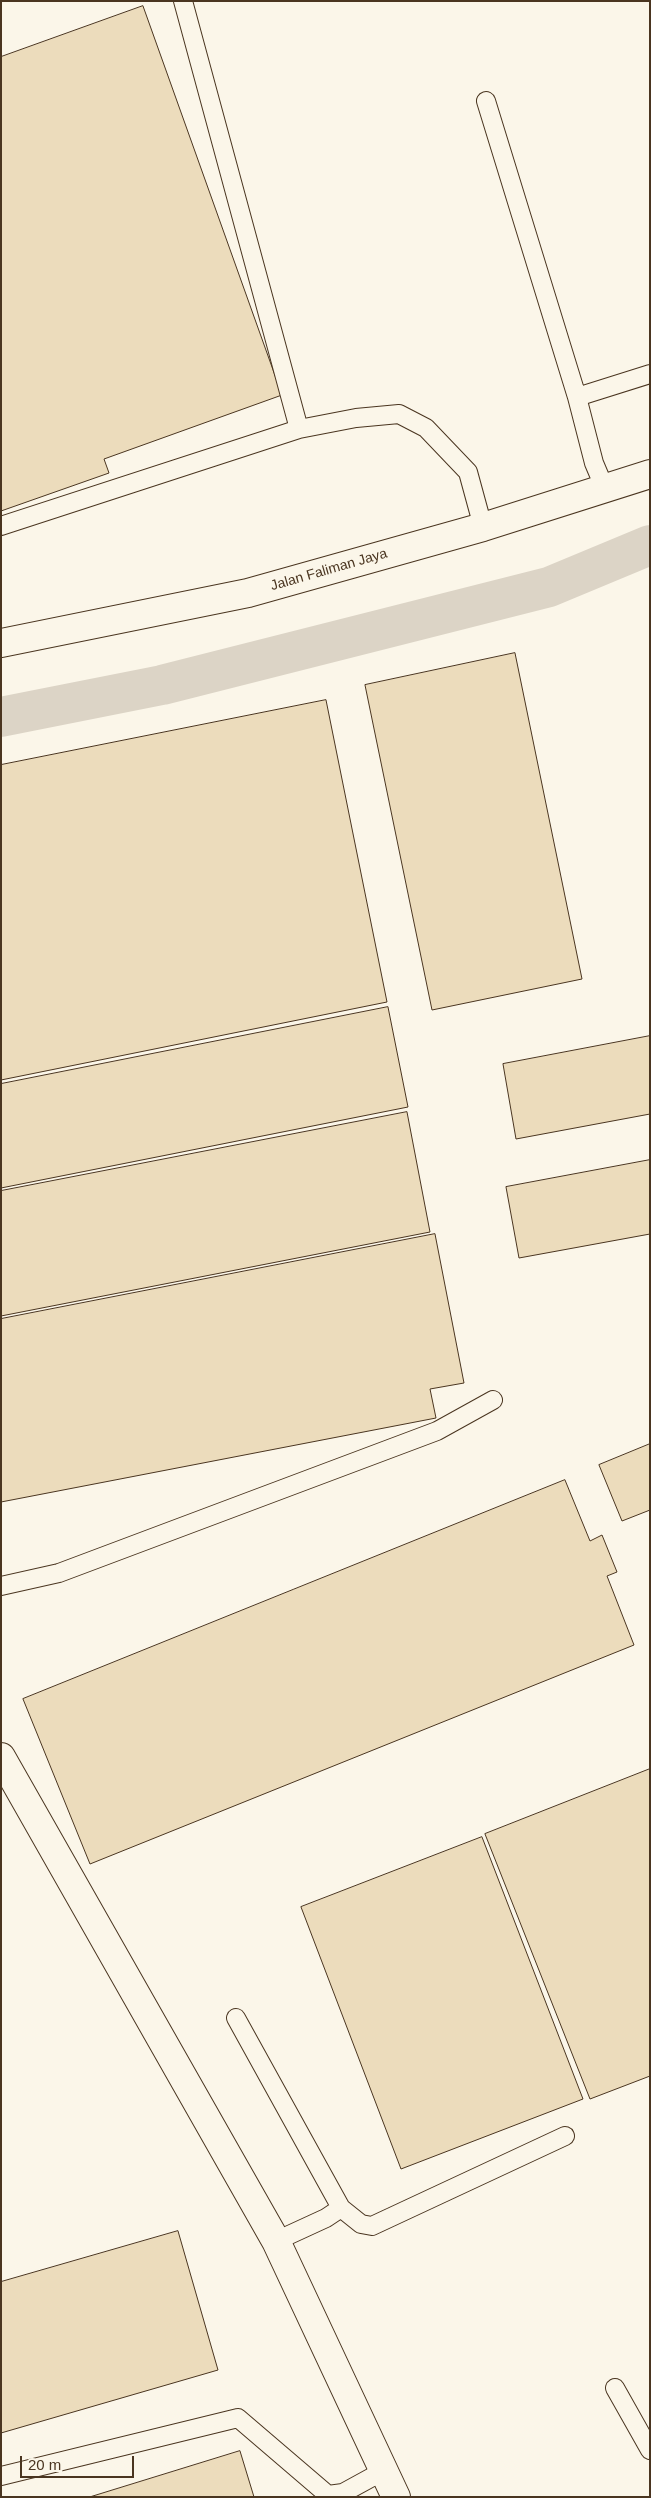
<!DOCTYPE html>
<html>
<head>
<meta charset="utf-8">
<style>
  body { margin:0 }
  #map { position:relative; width:651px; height:2498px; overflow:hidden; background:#fbf6e9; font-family:Helvetica,sans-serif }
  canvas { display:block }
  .frame { position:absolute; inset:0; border:2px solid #4a3520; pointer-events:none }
  .scale { position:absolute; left:20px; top:2456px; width:114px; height:22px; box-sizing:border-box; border:2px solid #4a3520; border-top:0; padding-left:6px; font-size:15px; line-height:18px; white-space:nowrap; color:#4a3520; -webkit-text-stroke:4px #fbf6e9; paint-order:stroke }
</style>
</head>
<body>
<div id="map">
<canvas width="651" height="2498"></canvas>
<div class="frame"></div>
<div class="scale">20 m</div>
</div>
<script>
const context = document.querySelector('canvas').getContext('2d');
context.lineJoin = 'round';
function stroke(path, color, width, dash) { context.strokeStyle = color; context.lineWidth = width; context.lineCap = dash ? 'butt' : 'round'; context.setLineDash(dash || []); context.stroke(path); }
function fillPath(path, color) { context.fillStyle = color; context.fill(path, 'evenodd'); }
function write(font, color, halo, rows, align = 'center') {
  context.font = font + ' Helvetica,sans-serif'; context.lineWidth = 4; context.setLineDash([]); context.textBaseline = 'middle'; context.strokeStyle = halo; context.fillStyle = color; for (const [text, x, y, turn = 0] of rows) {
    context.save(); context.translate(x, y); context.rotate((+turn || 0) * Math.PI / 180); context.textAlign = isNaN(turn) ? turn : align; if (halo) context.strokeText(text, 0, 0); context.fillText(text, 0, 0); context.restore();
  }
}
stroke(new Path2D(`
  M1,717L162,685L549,587L650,545`), '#dcd4c6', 40);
const building = new Path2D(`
  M143,6L282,395L104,459L109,473L1,511V57Z
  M515,653L582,979L432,1010L365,685Z
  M326,700L387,1002L1,1080V765Z
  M388,1007L408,1107L1,1188V1084Z
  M650,1036V1114L516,1139L503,1064Z
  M407,1112L430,1232L1,1316V1191Z
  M650,1160V1234L519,1258L506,1187Z
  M435,1234L464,1383L430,1389L436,1418L1,1502V1319Z
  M650,1444V1510L622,1521L599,1465Z
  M565,1480L590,1541L602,1535L617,1572L607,1576L634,1645L90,1864L23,1699Z
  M650,1769V2076L590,2099L485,1834Z
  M482,1837L583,2099L401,2169L301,1907Z
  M178,2231L218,2370L1,2433V2282Z
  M240,2451L254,2497H90Z`);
fillPath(building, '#ecdcbc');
stroke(building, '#4a3520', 1);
const service = new Path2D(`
  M183,1L299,429
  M486,101L577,397L594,463L605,489
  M577,397L650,374
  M1,526L299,429L356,418L399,414L426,428L468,472L483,527
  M1,1586L59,1573L437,1431L493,1400
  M236,2018L341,2208L326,2218L276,2241
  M341,2208L361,2224L372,2226L565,2136
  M615,2388L650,2450
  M1,2476L238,2418L328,2495L343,2493L385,2470`);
const tertiary = new Path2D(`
  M1,643L248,593L483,527L650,474
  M1,1757L276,2241L396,2497`);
stroke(service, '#4a3520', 20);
stroke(tertiary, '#4a3520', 30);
stroke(service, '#fbf6e9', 18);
stroke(tertiary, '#fbf6e9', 28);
write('14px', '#4a3520', '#fbf6e9', [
  ["Jalan Faliman Jaya",329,570,-16]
]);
</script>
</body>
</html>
